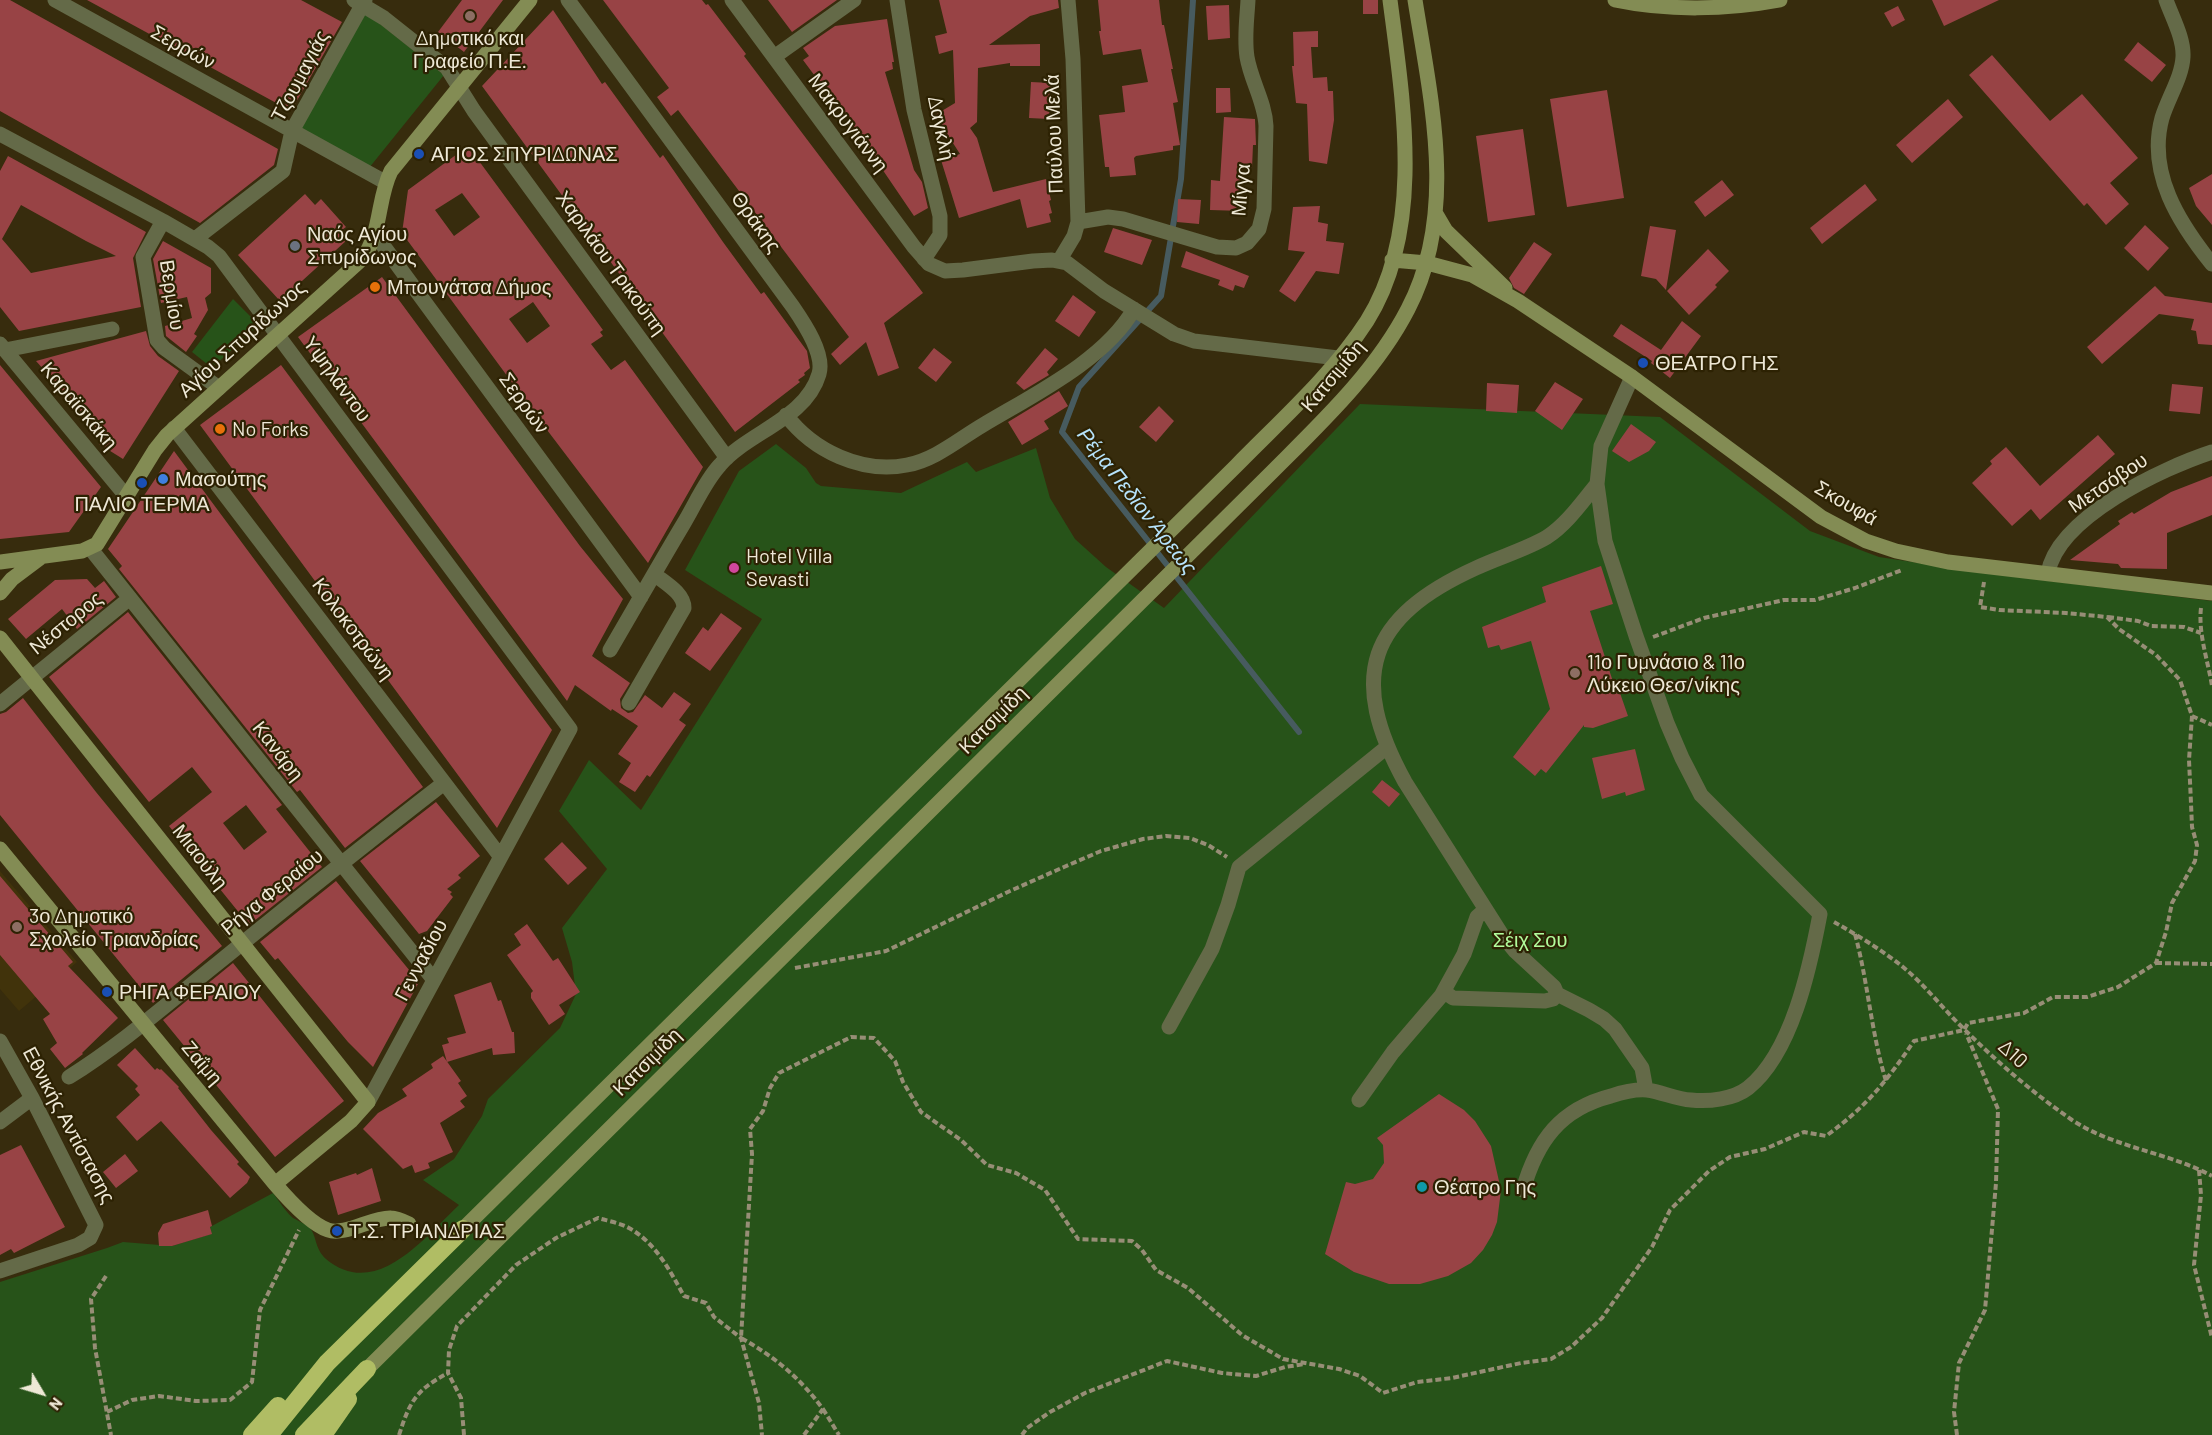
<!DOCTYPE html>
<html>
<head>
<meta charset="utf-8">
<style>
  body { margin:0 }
  #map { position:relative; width:2212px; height:1435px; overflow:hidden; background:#372c0d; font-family:Barlow,sans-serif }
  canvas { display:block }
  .north { position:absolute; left:12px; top:1363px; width:60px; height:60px; -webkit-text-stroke:4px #2d2203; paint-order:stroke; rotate:128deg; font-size:16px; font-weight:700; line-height:24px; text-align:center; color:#eee8d6 }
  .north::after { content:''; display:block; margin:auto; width:21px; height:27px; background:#eee8d6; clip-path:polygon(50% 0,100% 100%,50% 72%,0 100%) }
</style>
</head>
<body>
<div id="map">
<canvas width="2212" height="1435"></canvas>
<div class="north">N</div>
</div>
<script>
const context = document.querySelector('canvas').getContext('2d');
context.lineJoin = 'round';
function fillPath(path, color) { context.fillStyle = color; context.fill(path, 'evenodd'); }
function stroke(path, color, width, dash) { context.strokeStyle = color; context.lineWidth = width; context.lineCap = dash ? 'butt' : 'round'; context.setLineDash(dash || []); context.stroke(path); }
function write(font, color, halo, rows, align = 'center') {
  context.font = font + ' Barlow,sans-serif'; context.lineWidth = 4.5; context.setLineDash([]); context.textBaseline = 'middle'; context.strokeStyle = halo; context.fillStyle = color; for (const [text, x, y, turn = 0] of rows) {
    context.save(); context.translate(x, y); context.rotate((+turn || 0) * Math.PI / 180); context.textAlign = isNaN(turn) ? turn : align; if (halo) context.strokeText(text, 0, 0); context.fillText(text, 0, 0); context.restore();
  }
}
fillPath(new Path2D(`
  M0,871L77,962L19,1011L0,989Z`), '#41330b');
fillPath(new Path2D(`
  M364,11L444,75L369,168L297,128Z
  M233,299L259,325L212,368L192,352Z
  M1360,404L1660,417L1810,531L1879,557L1993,574L2212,601V1435H0V1282L107,1248L123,1242L172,1246L211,1234L210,1227L273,1193C279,1201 285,1211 293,1218C298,1221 304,1223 309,1227C317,1235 314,1248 326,1259C376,1301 425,1237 459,1205L423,1180L454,1159L482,1116L488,1099L560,1028L576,994L572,962L562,928L607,869L559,811L589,760L641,810L762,619L685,570L739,471L776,444L806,468L816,483L821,486L901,493L967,462L976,472L1036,448L1050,498L1075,539L1106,567L1164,608Z`), '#275319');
stroke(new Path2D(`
  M1193,0L1181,179L1161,296L1079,387L1062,432L1299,732`), '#475b5f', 6);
fillPath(new Path2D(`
  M0,0H10L278,149L274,165L200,223L0,111Z
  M87,0H301L342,22L291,111Z
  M462,0H503L464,52L438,32Z
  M603,0H702L706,5L708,4L746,54L744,56L923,293L884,323L899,368L878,376L866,342L840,365L831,354L849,337L678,110L671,116L657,97L669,88Z
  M768,0H837L792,32Z
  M939,0H1058L1059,8L1030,16L989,45L1040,44V66H1010V63L978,68L977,122L970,128L977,138L993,192L1046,179L1051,200L1049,201L1052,213L1049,214L1051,222L1027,228L1020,199L959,218L941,160L960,154L935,115L955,103L953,50L939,54L935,36L947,33Z
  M1098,0H1159L1162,25H1164L1173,69H1171L1178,102L1173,103L1180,145L1173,146V150L1136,156L1134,158L1136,175L1110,177L1109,167H1105L1099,115L1125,112L1122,86L1148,82L1141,49L1103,55L1099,31H1101Z
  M1363,0H1378V14H1363Z
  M1932,0H1999L1944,26Z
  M1229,5L1230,38L1208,40L1206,6Z
  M1898,6L1905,20L1892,27L1884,13Z
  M553,10L602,84L605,82L660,158L663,155L723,242L761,294L764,292L807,351L810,368L804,373L805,375L798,380L800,382L735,432L482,86Z
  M887,19L894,62H892L893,69L885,72L914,170L922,182L928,208L914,216L861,138L803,60L809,56L803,48L835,26Z
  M1318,31V47H1311L1313,78L1327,77L1328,91H1333L1334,120L1327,164L1309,161L1307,104L1296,103L1292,66H1294L1293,32Z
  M2138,42L2166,65L2152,82L2124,60Z
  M1992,55L2050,121L2082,94L2138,158L2110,183L2129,204L2106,225L2087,203L2084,206L1969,75Z
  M1031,82L1051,83L1049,119L1029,118Z
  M1216,88H1230L1231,112L1216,113Z
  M1607,90L1624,198L1567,207L1550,99Z
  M1948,99L1963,117L1912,163L1896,145Z
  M1224,117L1255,119L1256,145H1253L1252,168L1243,167V211L1210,210L1211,180L1220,181Z
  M1523,129L1535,215L1488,222L1476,136Z
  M468,146L603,330L600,332L603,336L591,344L611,370L625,360L703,467L648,563L541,422L402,233L408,190ZM462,193L480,217L454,236L435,210ZM533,302L550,326L527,343L509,319Z
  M8,156L146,232L133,258L141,307L19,331L0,307V171ZM21,205L86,241L116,256L31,273L2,239Z
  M2212,174V225L2196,206L2189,188Z
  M1722,180L1734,195L1705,217L1694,202Z
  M1865,184L1877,200L1822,244L1810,228Z
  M305,194L315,205L321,199L346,227L339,232L347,240L280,301L238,255Z
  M1178,199L1201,200L1199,224L1177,222Z
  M1320,206L1318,222L1328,224L1326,241L1344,243L1339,274L1316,271L1295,302L1279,291L1305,252L1288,250L1293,207Z
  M2145,225L2169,248L2148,271L2124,248Z
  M1650,226L1676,230L1666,290L1656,279L1641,276Z
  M1113,228L1152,240L1142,265L1104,252Z
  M163,241L211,268V293L205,298L208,310L194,334L197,336L186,352L166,336L165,326L192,318L187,297L161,303L153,259Z
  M1534,242L1552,254L1524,294L1514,288L1509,278Z
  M1708,249L1729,271L1715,285L1717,287L1689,315L1667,291Z
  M1186,251L1249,276L1244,288L1235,285L1233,291L1218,285L1220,280L1181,267Z
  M382,277L580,546L623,599L592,656L630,683L620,699L621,708L628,713L633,712L645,695L662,708L674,692L691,704L679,720L686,725L650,777L647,775L635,792L619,782L631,763L618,754L638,726L612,709L611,711L575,685L567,701L298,337Z
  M2155,286L2165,296L2212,303V345L2198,344L2196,331L2191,330L2194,319L2159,314L2102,364L2087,347Z
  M1073,295L1096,312L1079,337L1055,321Z
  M1682,321L1701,336L1670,378L1651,363L1652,361L1613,336L1621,324L1661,350Z
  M146,331L150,346L158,356L179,371L123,459L99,444L103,438L94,432L97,429L36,361Z
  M934,348L952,362L936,382L918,368Z
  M1045,348L1058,359L1047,372L1049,375L1024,390L1016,383Z
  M0,365L101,487L69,532L0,539Z
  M281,365L552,730L497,828L200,425Z
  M1555,382L1583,399L1562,430L1535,411Z
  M1487,383L1519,385L1517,413L1486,411Z
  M2172,384L2203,387L2200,414L2169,411Z
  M1059,391L1068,406L1044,421L1049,429L1022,445L1008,422Z
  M1159,406L1174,421L1156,442L1139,427Z
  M1631,424L1656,442L1649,451L1629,462L1612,451Z
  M2098,435L2115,454L2040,520L2031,509L2012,526L1972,483L1992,464L1990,461L2006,447L2040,486Z
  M174,451L423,787L345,848L300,790L297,792L119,569L122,566L108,549Z
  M2212,476V515L2167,533V569L2121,568L2118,564L2070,560L2120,524L2118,521L2132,512L2134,514L2171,492Z
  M1601,566L1613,604L1590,611L1617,694L1620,693L1628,716L1593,728L1584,727V725L1546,773L1541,769L1535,776L1513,757L1550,709L1531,641L1501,650L1499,645L1488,648L1482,627L1546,602L1542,587Z
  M87,579L95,588L104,581L116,597L77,629L62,609L26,639L8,619L55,580Z
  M128,612L282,805L276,809L322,867L249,925L169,826L212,792L192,767L149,802L49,677ZM246,805L267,832L244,850L223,823Z
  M721,613L742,628L710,671L685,653L703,627L708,631Z
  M23,698L96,792L222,946L153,1003L0,815V714L6,712Z
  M1635,749L1645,790L1626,796L1625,792L1602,799L1592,758Z
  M1382,780L1400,794L1389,807L1372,792Z
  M436,802L480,856L458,875L461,878L447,889L452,892L450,894L453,897L427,931L419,934L360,861Z
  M562,842L587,868L568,885L544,859Z
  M0,876L73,962L68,966L118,1018L82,1053L83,1054L65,1068L50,1049L57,1043L43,1019L50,1014L0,955Z
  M336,881L419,982L373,1067L348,1042L278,958L275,960L260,942Z
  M527,924L553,961L558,958L580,992L559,1005L565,1014L549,1025L531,998V993L533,991L507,955L521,945L514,934Z
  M233,963L344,1101L275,1157L163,1020Z
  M491,982L498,1001L501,1000L512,1032H514L515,1053L493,1055L492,1048L447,1062L442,1045L449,1043L447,1038L466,1033L454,995Z
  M135,1048L155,1070L157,1068L160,1070L161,1069L179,1087L178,1088L211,1130L239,1162L237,1164L250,1177L247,1183L230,1198L161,1121L137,1141L116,1117L140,1095L135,1089L138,1086L117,1065Z
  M443,1056L461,1081L458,1083L467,1096L460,1101L465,1107L440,1123L453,1152L428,1163L430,1168L415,1173L412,1165L403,1169L363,1129L378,1113L407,1096L402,1089L433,1068L431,1064Z
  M1439,1094L1464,1110L1475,1121L1491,1146L1501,1190L1497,1222L1492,1235L1483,1250L1471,1263L1448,1276L1420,1284H1389L1354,1272L1325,1254L1346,1182L1355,1184L1373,1179L1384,1163L1383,1145L1377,1138Z
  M21,1145L65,1227L14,1253L11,1249L0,1255V1155Z
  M125,1154L138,1171L116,1188L103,1172Z
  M372,1168L381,1201L338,1215L329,1182L356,1173L357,1175Z
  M208,1210L212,1226L210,1227L212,1234L172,1246H159L158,1233L163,1224Z`), '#984345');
stroke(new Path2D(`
  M2201,608C2198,633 2208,661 2212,686
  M2108,617L2138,621L2151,626L2184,627L2201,633
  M1653,637L1704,618L1784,600H1815L1855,588L1902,570
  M2192,716L2212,725
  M1834,922C1857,935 1882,950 1903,967C1925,985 1943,1009 1964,1029C1997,1062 2033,1093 2072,1120C2114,1148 2168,1152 2212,1176
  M1855,934C1868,982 1871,1032 1886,1081
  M2156,963L2212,964
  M795,968L886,951L1010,891L1064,867L1101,851L1143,839L1166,836L1190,838L1208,845L1227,857
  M2199,1170L2201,1195L2194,1265L2212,1338
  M106,1276L91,1299L95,1348L111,1435
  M823,1409L839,1435
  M107,1412L132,1400L159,1396L196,1401L230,1400L252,1382L260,1310L299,1230
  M399,1435C410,1401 416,1390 448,1373
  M464,1435L461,1398L448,1373L449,1350L457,1326L516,1265L556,1238L598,1218C608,1221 620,1223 629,1228C656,1243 670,1271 684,1296L706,1303L714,1317L741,1338L759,1403L762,1435
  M804,1435L823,1409C800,1378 775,1357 741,1338L752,1154L750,1129L763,1111L770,1088L779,1073L851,1037L874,1038L895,1061L903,1082L921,1112L961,1140L987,1165L1016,1173L1045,1190L1078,1239L1132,1241L1142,1250L1156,1270L1188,1288L1242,1335L1283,1359L1339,1369L1360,1376L1383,1393L1417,1382L1452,1378L1521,1363L1551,1359L1571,1347L1602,1318L1652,1247L1670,1210L1709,1171L1730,1157L1765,1149L1804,1132L1826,1136C1867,1106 1886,1082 1914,1041L1964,1030L1968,1023L2024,1013L2053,997H2087L2118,987L2156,963L2166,932L2172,903L2195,861L2197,845L2192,827L2191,803L2189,760L2192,716L2180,680L2156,655L2119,629L2107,617L2066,613L1999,610L1980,607L1984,582
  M1022,1435L1027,1428L1050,1412L1085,1393L1167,1361L1222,1373L1256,1376L1285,1367L1305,1364
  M1957,1435L1954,1412L1959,1363L1985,1310L1996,1183L1998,1109L1966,1033`), '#978e76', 4, [6, 3]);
stroke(new Path2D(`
  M55,0L385,182
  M354,0L384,18L447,68L474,111L727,458
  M568,0L793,307C804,323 825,354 819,374C806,419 748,432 720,465C705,481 695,505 684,523C659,565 635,607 610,650
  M732,0L914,247L929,264L945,271L963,270L1033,261L1052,260L1067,263L1104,291L1174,334L1194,341L1338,358
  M897,0L914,110L940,216V235L924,259
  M2166,0C2172,17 2184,38 2183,57C2182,77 2168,98 2162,118C2147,173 2179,223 2212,264
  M774,57L854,0
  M0,134L163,221L208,247L219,256L570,729L368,1102
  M163,221L143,257L157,340L164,348L219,388
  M1078,222L1108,217L1123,219L1217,247L1236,248L1247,243L1259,229L1264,209L1266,126C1265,102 1251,81 1247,57C1244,38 1247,19 1248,0
  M374,233L641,597
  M195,239L283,171L292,131L365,0
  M1059,261L1074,236L1078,222L1073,59L1068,0
  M0,344L126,496
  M5,350L112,329
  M786,415C813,451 862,474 907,465C935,460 959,439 983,425C1033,395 1105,360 1134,309
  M174,428L500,856
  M90,548L434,980
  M2048,573C2058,517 2163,468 2212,452
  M629,703L684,608C684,593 665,583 654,574
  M0,704L130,598
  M1557,994L1554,987L1515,951L1502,935L1405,782C1347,677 1368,617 1476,568C1499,557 1525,550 1547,537C1567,524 1582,502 1597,484
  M1441,996L1446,993L1453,998L1545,1001L1553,999L1557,994L1589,1010L1604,1019L1615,1029L1642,1068L1646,1090
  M1169,1027L1212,949L1228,905L1239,867L1387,747
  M0,1041L32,1098L96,1225L90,1238L78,1245L0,1271
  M69,1077C122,1044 169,1002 218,963C293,902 368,842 444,783
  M1359,1100L1393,1052L1441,996L1464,954L1477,917L1485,910
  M0,1122L32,1098
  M1523,1190C1537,1141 1560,1109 1611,1096C1623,1092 1635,1089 1647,1090C1662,1092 1676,1099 1691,1100C1709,1102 1734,1099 1748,1088C1792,1053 1810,967 1820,914L1701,795L1682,758L1667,723L1636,636L1605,541L1597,484L1601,446L1632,377`), '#646a48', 15);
stroke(new Path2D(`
  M1615,0C1667,11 1727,10 1780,0
  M1436,214L1446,231L1505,288
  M1392,260L1427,263L1472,275L1518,301L1632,377L1821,517L1866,541L1896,551L1948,562L2212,593
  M0,562L82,551L97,544L155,450L167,435L362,259C382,233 377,199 391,171L530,0
  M0,593L12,579L40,558
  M0,638L368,1102L351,1121L275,1184
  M0,849L275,1184C287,1198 310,1224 328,1230C345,1236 372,1217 391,1218C397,1218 403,1221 409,1224
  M463,1229L1236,466C1281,420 1332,375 1367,321C1425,229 1403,101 1390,0
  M367,1369L1274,470C1323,421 1376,371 1408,309C1458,213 1431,101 1415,0`), '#838c54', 15);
stroke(new Path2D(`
  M252,1435L278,1406
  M269,1435L327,1363L463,1229
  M304,1435L367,1369
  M323,1435L348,1399`), '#b0bd64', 18);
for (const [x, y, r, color] of [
  [470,16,6,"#8d6e63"],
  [419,154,6,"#1a4fb4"],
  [295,246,6,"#6b7280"],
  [375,287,6,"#e8710a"],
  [1643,363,6,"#1a4fb4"],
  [220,429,6,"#e8710a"],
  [163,479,6,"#3f7fe0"],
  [142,483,6,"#1a4fb4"],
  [734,568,6,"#d1479c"],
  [1575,673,6,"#8d6e63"],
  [17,927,6,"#8d6e63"],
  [107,992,6,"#1a4fb4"],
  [1422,1187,6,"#0f9aa8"],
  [337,1231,6,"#1a4fb4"]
]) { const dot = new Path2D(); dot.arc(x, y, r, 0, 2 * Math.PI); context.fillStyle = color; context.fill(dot); stroke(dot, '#2d2203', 2); }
write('20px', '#eee8d6', '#2d2203', [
  ["Δημοτικό και",470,38,"center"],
  ["Γραφείο Π.Ε.",470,61,"center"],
  ["ΑΓΙΟΣ ΣΠΥΡΙΔΩΝΑΣ",431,154],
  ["Ναός Αγίου",307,234],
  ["Σπυρίδωνος",307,257],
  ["Μπουγάτσα Δήμος",387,287],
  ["ΘΕΑΤΡΟ ΓΗΣ",1655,363],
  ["No Forks",232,429],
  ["Μασούτης",175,479],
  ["ΠΑΛΙΟ ΤΕΡΜΑ",142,504,"center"],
  ["Hotel Villa",746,556],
  ["Sevasti",746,579],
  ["11ο Γυμνάσιο & 11ο",1587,662],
  ["Λύκειο Θεσ/νίκης",1587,685],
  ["3ο Δημοτικό",29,916],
  ["Σχολείο Τριανδρίας",29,939],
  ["ΡΗΓΑ ΦΕΡΑΙΟΥ",119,992],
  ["Θέατρο Γης",1434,1187],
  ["Τ.Σ. ΤΡΙΑΝΔΡΙΑΣ",349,1231]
], 'left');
write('20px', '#eee8d6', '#2d2203', [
  ["Σερρών",183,47,29],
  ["Τζουμαγιάς",300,76,-62],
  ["Μακρυγιάννη",848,123,53],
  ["Δαγκλή",941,128,78],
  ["Παύλου Μελά",1054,134,-92],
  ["Μίγγα",1241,190,-85],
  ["Θράκης",756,222,54],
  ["Χαριλάου Τρικούπη",611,263,54],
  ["Βερμίου",172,295,81],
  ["Αγίου Σπυρίδωνος",242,339,-42],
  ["Κατσιμίδη",1333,376,-50],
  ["Υψηλάντου",337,379,54],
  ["Σερρών",524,403,54],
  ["Καραϊσκάκη",79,406,50],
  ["Μετσόβου",2108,483,-34],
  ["Σκουφά",1846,503,30],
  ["Νέστορος",66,623,-39],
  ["Κολοκοτρώνη",353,629,53],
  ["Κατσιμίδη",993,720,-45],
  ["Κανάρη",278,751,52],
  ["Μιαούλη",200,857,52],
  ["Ρήγα Φεραίου",272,892,-39],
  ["Γενναδίου",421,960,-62],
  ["Δ10",2013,1054,42],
  ["Κατσιμίδη",647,1062,-45],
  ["Ζαΐμη",202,1063,50],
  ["Εθνικής Αντίστασης",69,1125,62]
]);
write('20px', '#b2fc9c', '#2d2203', [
  ["Σέιχ Σου",1530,940]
]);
write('italic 21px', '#b6e3fc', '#2d2203', [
  ["Ρέμα Πεδίον Άρεως",1137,501,52]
]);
</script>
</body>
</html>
